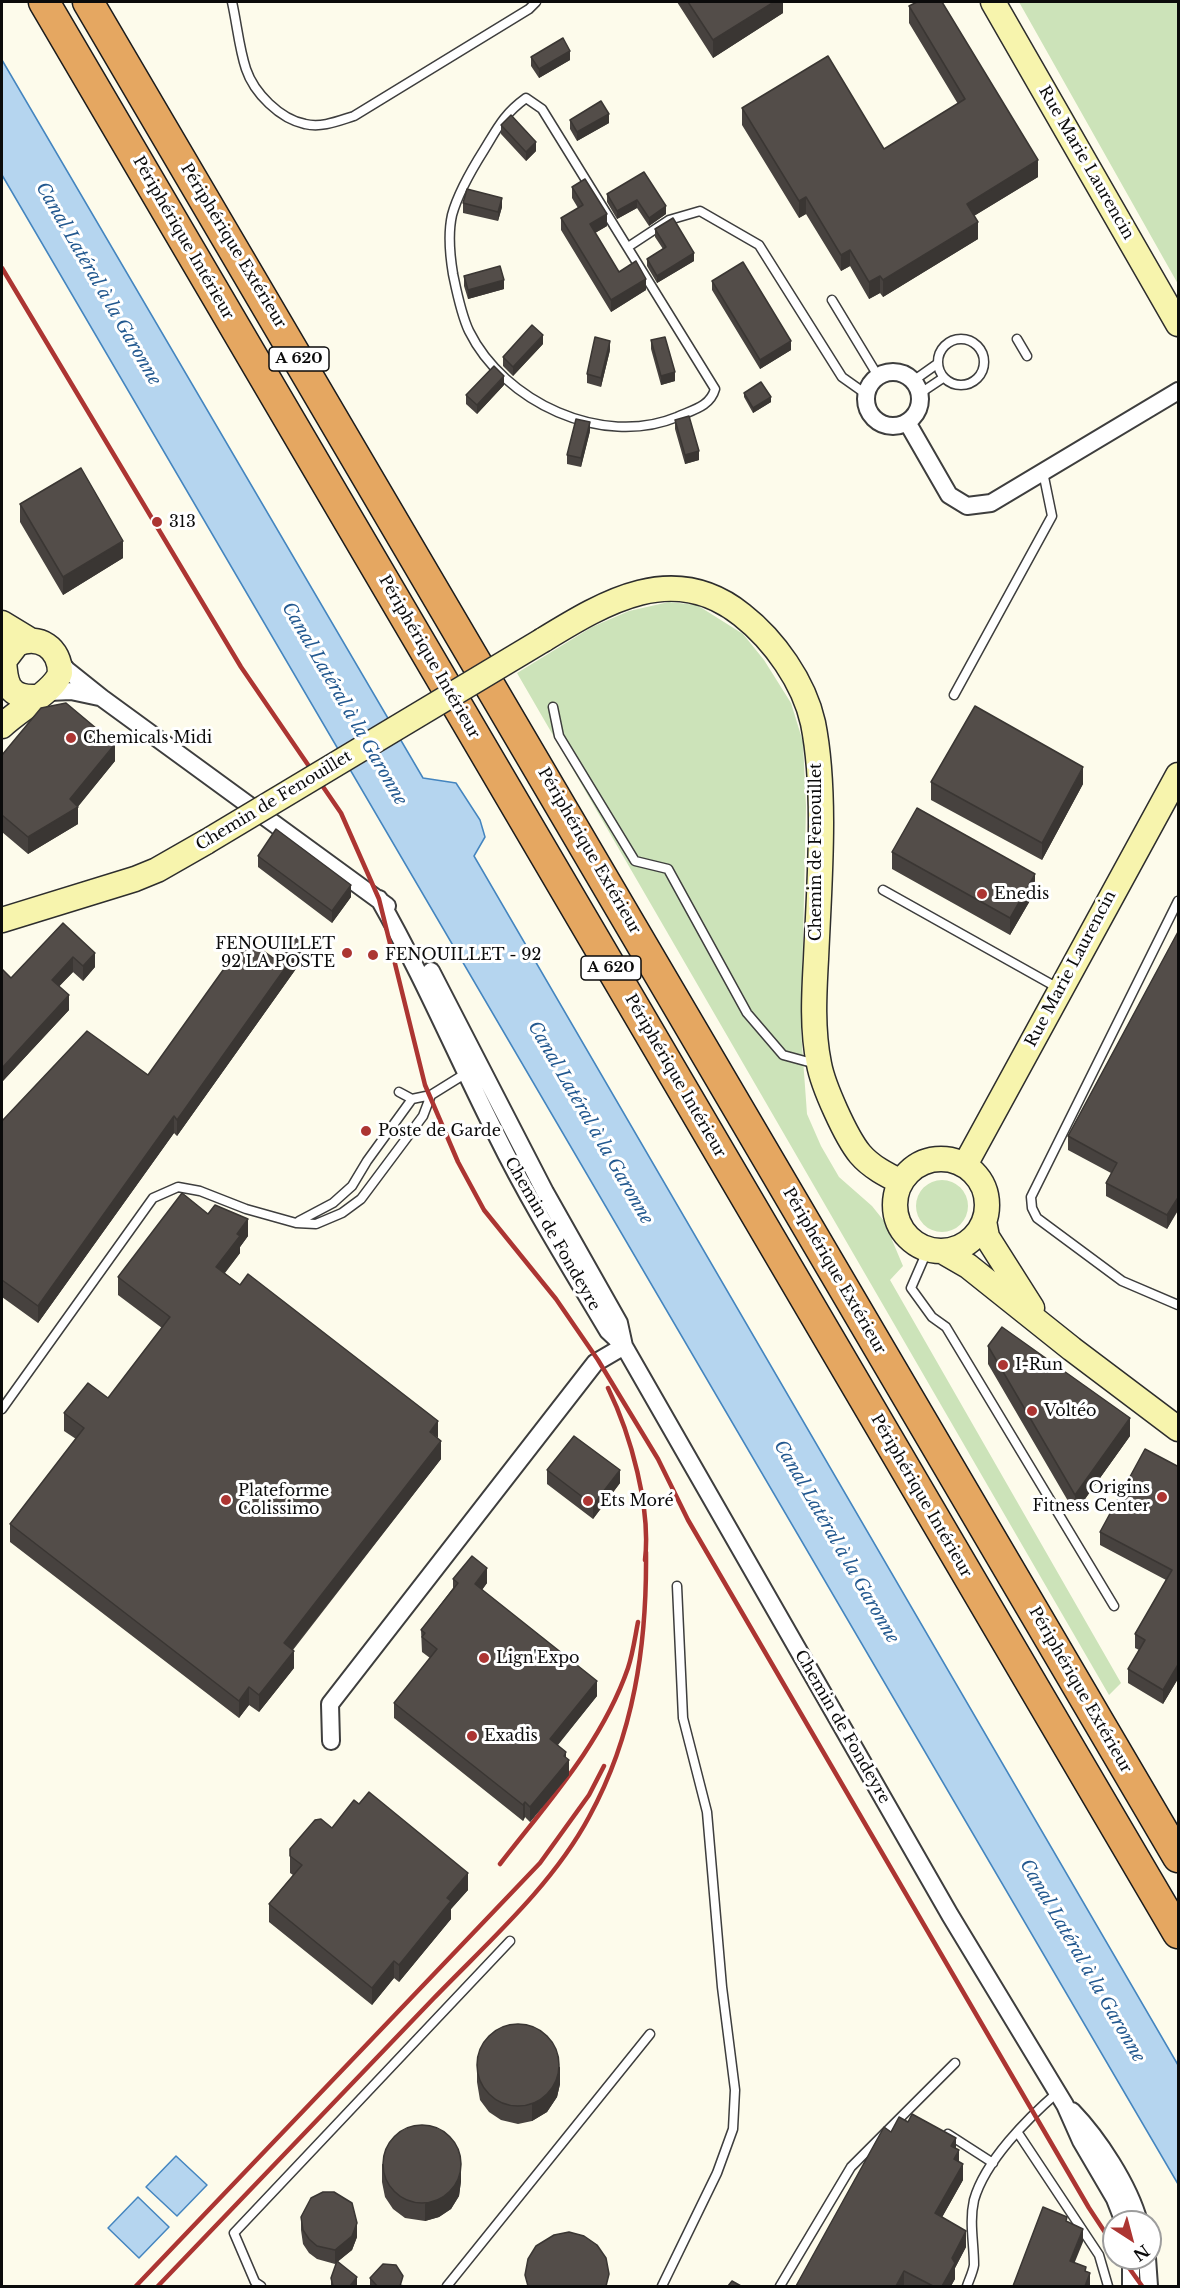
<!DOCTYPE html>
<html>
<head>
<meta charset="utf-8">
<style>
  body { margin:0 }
  #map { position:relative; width:1180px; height:2288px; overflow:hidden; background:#fdfbeb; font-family:"Libre Baskerville",serif }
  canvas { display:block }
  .frame { position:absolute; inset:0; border:3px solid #0b0b0b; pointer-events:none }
  .north { position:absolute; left:1102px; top:2210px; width:60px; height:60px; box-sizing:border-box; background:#fff; border:2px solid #9d9d9d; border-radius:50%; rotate:144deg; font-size:16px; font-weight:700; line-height:24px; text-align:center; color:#0b0b0b }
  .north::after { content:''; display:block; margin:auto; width:21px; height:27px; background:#ac3532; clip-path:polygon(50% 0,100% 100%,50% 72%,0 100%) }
</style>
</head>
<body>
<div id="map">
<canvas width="1180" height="2288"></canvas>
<div class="frame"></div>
<div class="north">N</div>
</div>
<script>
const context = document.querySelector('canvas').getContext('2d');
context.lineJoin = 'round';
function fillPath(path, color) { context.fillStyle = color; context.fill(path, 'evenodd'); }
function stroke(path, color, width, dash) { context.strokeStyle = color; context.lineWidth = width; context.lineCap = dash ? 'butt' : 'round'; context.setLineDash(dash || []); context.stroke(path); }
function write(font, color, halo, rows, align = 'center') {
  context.font = font + ' "Libre Baskerville",serif'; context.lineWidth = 6; context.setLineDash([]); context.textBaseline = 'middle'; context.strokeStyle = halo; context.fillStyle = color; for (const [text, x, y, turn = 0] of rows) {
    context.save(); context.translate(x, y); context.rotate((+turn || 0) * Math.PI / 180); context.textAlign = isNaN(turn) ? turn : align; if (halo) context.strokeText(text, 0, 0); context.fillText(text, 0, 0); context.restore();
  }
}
fillPath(new Path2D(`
  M1019,2H1178V284Z
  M669,602L697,605L743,634L764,660L791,703L803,742L806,806L801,1031L807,1114L821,1146L839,1177L872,1206L884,1221L903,1266L890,1280L1121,1683L1109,1695L517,673L592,627L629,611Z
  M916 1206a26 26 0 1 1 52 0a26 26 0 1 1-52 0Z`), '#cce3b9');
const water = new Path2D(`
  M2,60L423,778L456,783L480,820L485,837L474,856L1178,2065V2184L2,175Z
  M176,2156L207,2185L177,2216L146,2187Z
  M138,2197L169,2227L139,2258L108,2228Z`);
fillPath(water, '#b5d5ef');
stroke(water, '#4485bf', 1.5);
const lane = new Path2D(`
  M232,2C237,24 239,48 246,69C254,93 280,119 305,124C322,128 338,121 354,116L529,9L536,2
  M526,98L542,109L715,389C710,407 692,410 677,417C602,448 504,402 469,331C461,314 457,293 453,274C450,256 448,233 452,215C458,193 472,169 484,150C498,127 504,114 526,98Z
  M628,247L669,220L700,211L759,245L842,377L866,394
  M832,300L878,376
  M938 362a23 23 0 1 1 46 0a23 23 0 1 1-46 0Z
  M1017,339L1027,356
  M913,381L937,364
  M919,394L943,378
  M954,695L1052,516L1043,472
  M553,707L559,736L635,861L668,869L747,1013L783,1055L816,1064
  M883,890L1058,988
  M1178,901L1031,1197L1032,1208L1037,1218L1122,1281L1178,1305
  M399,1092L412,1099L431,1095L468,1072
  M299,1221L333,1203L352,1186L367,1161L412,1099
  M928,1249L911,1288L932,1317L946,1327L1114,1606
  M2,1409L153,1198L178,1187L200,1191L246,1209L296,1223L316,1224L342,1213L361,1199L423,1116L431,1095
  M1018,2133L1099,2255L1108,2286
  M948,2134L993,2163
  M261,2286L255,2282L234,2233L510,1941
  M447,2286L650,2034
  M662,2286L717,2173L733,2129L735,2090L722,1987L707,1812L683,1718L677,1586
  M780,2286L851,2167L955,2063
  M967,2286C969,2280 973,2272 974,2265C974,2243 969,2222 974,2200C985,2161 1028,2118 1058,2092`);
const street = new Path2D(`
  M866 399a27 27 0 1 1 54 0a27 27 0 1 1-54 0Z
  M907,422L949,495L967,506L991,503L1178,391
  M58,659L67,670L102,698L387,906
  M49,692L71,691L99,697
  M379,899C423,976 457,1057 497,1136C530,1203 570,1267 608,1331L624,1346L950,1915L1065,2105L1081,2141L1115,2199L1124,2222
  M431,971L545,1192L619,1323L624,1346
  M331,1741L330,1704L595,1363L624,1346
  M1072,2111C1098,2138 1129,2185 1139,2222
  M1131,2258V2286
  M1147,2258L1149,2286`);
const secondary = new Path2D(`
  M993,2L1178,324
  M2,623L30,640
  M543,640C605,602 674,560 742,615C774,640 804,682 813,723C827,793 819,888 816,959C814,994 812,1030 819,1064C823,1086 846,1137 860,1154C871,1167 887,1175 901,1182
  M3,647C6,672 0,699 37,697
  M2,726C18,710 55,691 60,673C60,648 39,634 17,644L4,661
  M2,920L135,879L157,870L206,842
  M895 1205a46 46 0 1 1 92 0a46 46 0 1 1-92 0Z
  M965,1165L1178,775
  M984,1221L987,1237L1032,1308
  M942,1251L968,1266L1072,1349L1178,1429`);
const highway = new Path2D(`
  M44,2L1178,1933
  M88,2L1178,1857`);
stroke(lane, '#3e3e3e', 11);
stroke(street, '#3e3e3e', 20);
stroke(secondary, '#2d2d2d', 27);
stroke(highway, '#1c1c1c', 33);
stroke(lane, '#fff', 8);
stroke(street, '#fff', 16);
stroke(secondary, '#f7f4ad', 24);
stroke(highway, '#e5a761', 30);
stroke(new Path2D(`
  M2,268L241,667L341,813L379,899L425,1085L458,1162L484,1210L556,1299L598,1360L658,1459L688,1520L1089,2208L1114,2246
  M608,1388C631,1435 651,1508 645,1560
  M500,1864C548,1802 602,1743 628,1668C633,1653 635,1637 638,1622
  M1122,2258L1142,2286
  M136,2286L540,1863L589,1795L604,1766
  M158,2286C250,2190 342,2094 434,1998C488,1942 552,1886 589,1817C634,1735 647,1645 646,1552`), '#ac3532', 4.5);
const secondaryBridge = new Path2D(`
  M206,842L543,640`);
stroke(secondaryBridge, '#2d2d2d', 27, []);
stroke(secondaryBridge, '#f7f4ad', 24);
fillPath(new Path2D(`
  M677,2H783V13L713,58Z
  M909,6L1038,177L974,216L978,239L883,297L880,293L869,299L850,266L841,271L806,214L799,218L742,125V108L884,149L958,104L909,23Z
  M531,57L570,60L539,78L531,66Z
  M570,120L609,123L577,141L570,129Z
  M501,125L536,151L526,161L501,134Z
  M572,187L607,226L595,233L619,272L646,290L611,312L561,230V218L578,208L572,198Z
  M607,194L666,206V214L649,226L637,208L617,219L607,202Z
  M463,203L502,207L498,221L463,213Z
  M655,229L694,261L657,283L647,266V259L663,249L655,237Z
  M464,276L504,289L468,299L464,286Z
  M712,281L791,350L760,369L712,290Z
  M651,340L675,381L661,385L651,349Z
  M543,344L513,376L503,366V357Z
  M610,350L601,387L587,383V374Z
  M504,385L477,414L466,404V395Z
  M744,393L771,402L753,413L744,397Z
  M675,420L699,460L685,464L675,429Z
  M590,431L581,467L567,464V455Z
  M20,504L123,558L63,595L20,522Z
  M2,755L115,761L78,806V824L28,854L2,832Z
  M931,782L1083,784L1042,860L931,800Z
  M892,852L1035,892L1010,935L892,869Z
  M258,856L351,897L332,923L258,867Z
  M63,923L95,967L83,981L73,972L59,986L69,1010L2,1082V969L11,978Z
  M1179,930V1209L1167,1229L1106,1196V1183L1111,1173L1068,1150V1136Z
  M273,958L303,959L177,1136L174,1133L38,1323L2,1297V1121L148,1075Z
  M208,1214L248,1236L240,1247V1253L225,1273L438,1439L441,1459L293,1650L294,1668L259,1712L249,1705L239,1718L10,1542V1524L76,1439L64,1431V1413L108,1398L162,1328L118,1295V1277Z
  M988,1346L1130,1436L1075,1513L988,1364Z
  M1179,1467V1677L1163,1704L1128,1683V1669L1139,1650L1135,1648V1634L1166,1580L1100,1545V1532Z
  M547,1470L620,1483L593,1519L547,1484Z
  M453,1579L487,1583L482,1590L597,1696L558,1745L566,1758L569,1775L530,1822L525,1817L523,1821L394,1718V1703L430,1658L422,1652L421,1630L453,1588Z
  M332,1828L468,1890L451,1909V1919L399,1982L394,1978L372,2005L269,1922V1904L293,1875L290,1873V1849Z
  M477,2064L560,2084L557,2097L547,2112L532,2121L518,2124L501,2120L489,2112L480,2100L477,2082Z
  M891,2132L956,2149L963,2180L942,2217L966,2247L955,2268V2279L951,2286H796Z
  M382,2164L461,2181L459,2196L451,2209L439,2217L425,2221L405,2218L393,2209L385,2197L382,2182Z
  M301,2217L357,2237L352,2250L338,2261L357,2286H331V2278L337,2262L335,2264L317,2259L309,2253L303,2244L301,2230Z
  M370,2278L403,2285V2286H370Z`), '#47423f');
fillPath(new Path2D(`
  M774,2H783V13L713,58V40Z
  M570,51V60L539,78V69Z
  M609,114V123L577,141V132Z
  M536,142V151L526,161V152Z
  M1038,160V177L967,220V204Z
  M806,197V214L799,218V201Z
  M502,198V207L498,221V212Z
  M637,200V208L617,219V211Z
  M666,206V214L649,226V218Z
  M607,214V226L590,236V224Z
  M978,222V239L883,297V280Z
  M850,250V266L841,271V255Z
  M694,253V261L657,283V276Z
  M880,276V293L869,299V282Z
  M646,279V290L611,312V300Z
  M504,280V289L468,299V290Z
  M543,335V344L513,376V367Z
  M610,341V350L601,387V378Z
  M791,341V350L760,369V360Z
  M675,372V381L661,385V376Z
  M504,376V385L477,414V405Z
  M771,397V402L753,413V408Z
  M590,422V431L581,467V458Z
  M699,451V460L685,464V455Z
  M123,541V558L63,595V577Z
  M115,744V761L77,808L78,807V824L28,854V837L70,799Z
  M1083,767V784L1042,860V843Z
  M1035,874V892L1010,935V918Z
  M351,885V897L332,923V911Z
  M303,943V959L177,1136V1120Z
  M95,953V967L83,981V966Z
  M73,957V972L52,994V980Z
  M69,995V1010L2,1082V1068Z
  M174,1116V1133L38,1323V1306Z
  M1178,1195V1209L1167,1229V1215Z
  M248,1219V1236L240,1247V1253L216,1284V1267L237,1234Z
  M1130,1418V1436L1075,1513V1495Z
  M438,1421V1438L430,1432Z
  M441,1441V1459L284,1660V1643Z
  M620,1470V1483L593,1519V1505Z
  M487,1568V1583L475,1599V1584Z
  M294,1651V1668L259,1712V1695Z
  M1179,1663V1677L1163,1704V1690Z
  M597,1681V1696L550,1754V1739Z
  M249,1687V1705L239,1718V1701Z
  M566,1752V1763L569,1760V1775L530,1822V1807Z
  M525,1802V1817L523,1821V1805Z
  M468,1873V1890L451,1909V1919L399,1982V1965L447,1898Z
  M394,1961V1978L372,2005V1988Z
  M560,2066V2084L557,2097L547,2112L532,2121V2104Z
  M956,2138V2155L951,2146Z
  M959,2150V2167L954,2159Z
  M461,2163V2181L459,2196L451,2209L439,2217L425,2221V2204Z
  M963,2164V2180L935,2230V2213Z
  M357,2223V2237L352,2250L335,2264V2250Z
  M1083,2229V2242L1070,2274V2261Z
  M966,2231V2247L955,2268V2279L951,2286H942L952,2258Z
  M904,2271V2286H896Z
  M1090,2273V2286H1085Z
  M357,2277V2286H350Z`), '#3a3633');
const building = new Path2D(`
  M688,2H774L713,40Z
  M917,2H942L1038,160L967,204L978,222L883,280L880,276L869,282L850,250L841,255L806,197L799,201L742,108L828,56L884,149L965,99L909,6Z
  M563,38L570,51L539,69L531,57Z
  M601,101L609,114L577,132L570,120Z
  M511,115L536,142L526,152L501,125Z
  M644,172L666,206L649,218L637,200L617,211L607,194Z
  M585,179L607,214L590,224L619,272L636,261L646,279L611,300L561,218L583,205L572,187Z
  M467,189L502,198L498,212L463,203Z
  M673,218L694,253L657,276L647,259L666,247L655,229Z
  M743,262L791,341L760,360L712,281Z
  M500,266L504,280L468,290L464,276Z
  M532,325L543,335L513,367L503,357Z
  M595,337L610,341L601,378L587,374Z
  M665,337L675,372L661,376L651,340Z
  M494,366L504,376L477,405L466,395Z
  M761,382L771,397L753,408L744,393Z
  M689,416L699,451L685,455L675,420Z
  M576,419L590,422L581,458L567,455Z
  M81,468L123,541L63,577L20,504Z
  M66,703L115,744L70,799L78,807L28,837L2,815V755L41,708Z
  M975,706L1083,767L1042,843L931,782Z
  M917,808L1035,874L1010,918L892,852Z
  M276,829L351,885L332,911L258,856Z
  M63,923L95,953L83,966L73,957L52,980L69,995L2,1068V969L11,978Z
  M1179,930V1196L1167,1215L1106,1183L1117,1163L1068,1136Z
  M290,934L303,943L177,1120L174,1116L38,1306L2,1280V1121L87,1031L148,1075L246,938L273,958Z
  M182,1193L208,1214L215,1205L248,1219L237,1234L240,1236L216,1267L240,1285L248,1274L438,1421L430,1432L441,1441L284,1643L294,1651L259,1695L249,1687L239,1701L10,1524L84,1428L64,1413L88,1383L108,1398L170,1317L118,1277Z
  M1002,1327L1130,1418L1075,1495L988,1346Z
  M574,1436L620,1470L593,1505L547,1470Z
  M1145,1449L1179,1467V1663L1163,1690L1128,1669L1145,1640L1135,1634L1172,1570L1100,1532Z
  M472,1556L487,1568L475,1584L597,1681L550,1739L566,1752L564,1756L569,1760L530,1807L525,1802L523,1805L394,1703L437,1649L422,1637L425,1633L421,1630L458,1583L453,1579Z
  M369,1792L468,1873L447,1898L451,1901L399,1965L394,1961L372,1988L269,1904L302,1865L290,1856V1849L315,1820L321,1819L332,1828L354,1800L359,1804Z
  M477 2065a41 41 0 1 1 82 0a41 41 0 1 1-82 0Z
  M912,2114L956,2138L951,2146L959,2150L954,2159L963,2164L935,2213L966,2231L952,2258L955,2263L942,2286H933L904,2271L896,2286H796L884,2127L891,2132L899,2117L908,2122Z
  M383 2164a39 39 0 1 1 78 0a39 39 0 1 1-78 0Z
  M323,2192H334L352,2203L357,2223L352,2236L335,2250L317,2246L309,2239L303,2230L301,2217L311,2198Z
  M1043,2207L1067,2217L1066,2221L1083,2229L1070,2261L1086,2267L1085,2271L1090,2273L1085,2286H1013Z
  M569,2232L584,2236L597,2245L606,2258L609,2274L606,2286H528L525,2275L528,2259L536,2246L554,2235Z
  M337,2261L357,2277L350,2286H333L331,2278Z
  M383,2264L396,2265L403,2276L400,2286H377L370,2278Z
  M732,2281L741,2286H728Z`);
fillPath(building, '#534d49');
stroke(building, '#3a3633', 1.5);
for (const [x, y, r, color] of [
  [157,522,6,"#ac3532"],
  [71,738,6,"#ac3532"],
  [982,894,6,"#ac3532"],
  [347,953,6,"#ac3532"],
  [373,955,6,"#ac3532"],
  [366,1131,6,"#ac3532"],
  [1003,1365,6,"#ac3532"],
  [1032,1411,6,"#ac3532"],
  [1162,1497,6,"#ac3532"],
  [226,1500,6,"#ac3532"],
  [588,1501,6,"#ac3532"],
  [484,1658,6,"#ac3532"],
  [472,1736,6,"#ac3532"]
]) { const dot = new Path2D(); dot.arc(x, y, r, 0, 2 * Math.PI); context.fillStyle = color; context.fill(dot); stroke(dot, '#fff', 2); }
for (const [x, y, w] of [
  [299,359,60],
  [611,968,60]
]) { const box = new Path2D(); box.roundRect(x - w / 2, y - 12, w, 24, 4.5); context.fillStyle = '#fff'; context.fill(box); stroke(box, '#0b0b0b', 1.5); }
write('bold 15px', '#0b0b0b', null, [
  ["A 620",299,359],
  ["A 620",611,968]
]);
write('16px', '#0b0b0b', '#fff', [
  ["Rue Marie Laurencin",1086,163,60],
  ["Périphérique Intérieur",183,238,60],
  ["Périphérique Extérieur",233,246,59],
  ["Périphérique Intérieur",429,657,60],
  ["Chemin de Fenouillet",274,801,-31],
  ["Périphérique Extérieur",589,851,60],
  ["Chemin de Fenouillet",816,852,-90],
  ["Rue Marie Laurencin",1071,969,-62],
  ["Périphérique Intérieur",675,1076,60],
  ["Chemin de Fondeyre",552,1234,60],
  ["Périphérique Extérieur",834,1271,60],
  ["Périphérique Intérieur",921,1496,60],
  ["Périphérique Extérieur",1080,1690,60],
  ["Chemin de Fondeyre",842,1727,60]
]);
write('16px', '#0b0b0b', '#fff', [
  ["313",169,522],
  ["Chemicals Midi",83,738],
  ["Enedis",994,894],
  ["FENOUILLET",335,944,"right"],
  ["92 LA POSTE",335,962,"right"],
  ["FENOUILLET - 92",385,955],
  ["Poste de Garde",378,1131],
  ["I-Run",1015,1365],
  ["Voltéo",1044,1411],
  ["Origins",1150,1488,"right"],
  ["Fitness Center",1150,1506,"right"],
  ["Plateforme",238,1491],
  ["Colissimo",238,1509],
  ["Ets Moré",600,1501],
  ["Lign'Expo",496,1658],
  ["Exadis",484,1736]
], 'left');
write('italic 18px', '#22588f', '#fff', [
  ["Canal Latéral à la Garonne",98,284,60],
  ["Canal Latéral à la Garonne",344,704,60],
  ["Canal Latéral à la Garonne",590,1123,60],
  ["Canal Latéral à la Garonne",836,1542,60],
  ["Canal Latéral à la Garonne",1082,1961,60]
]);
</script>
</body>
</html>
